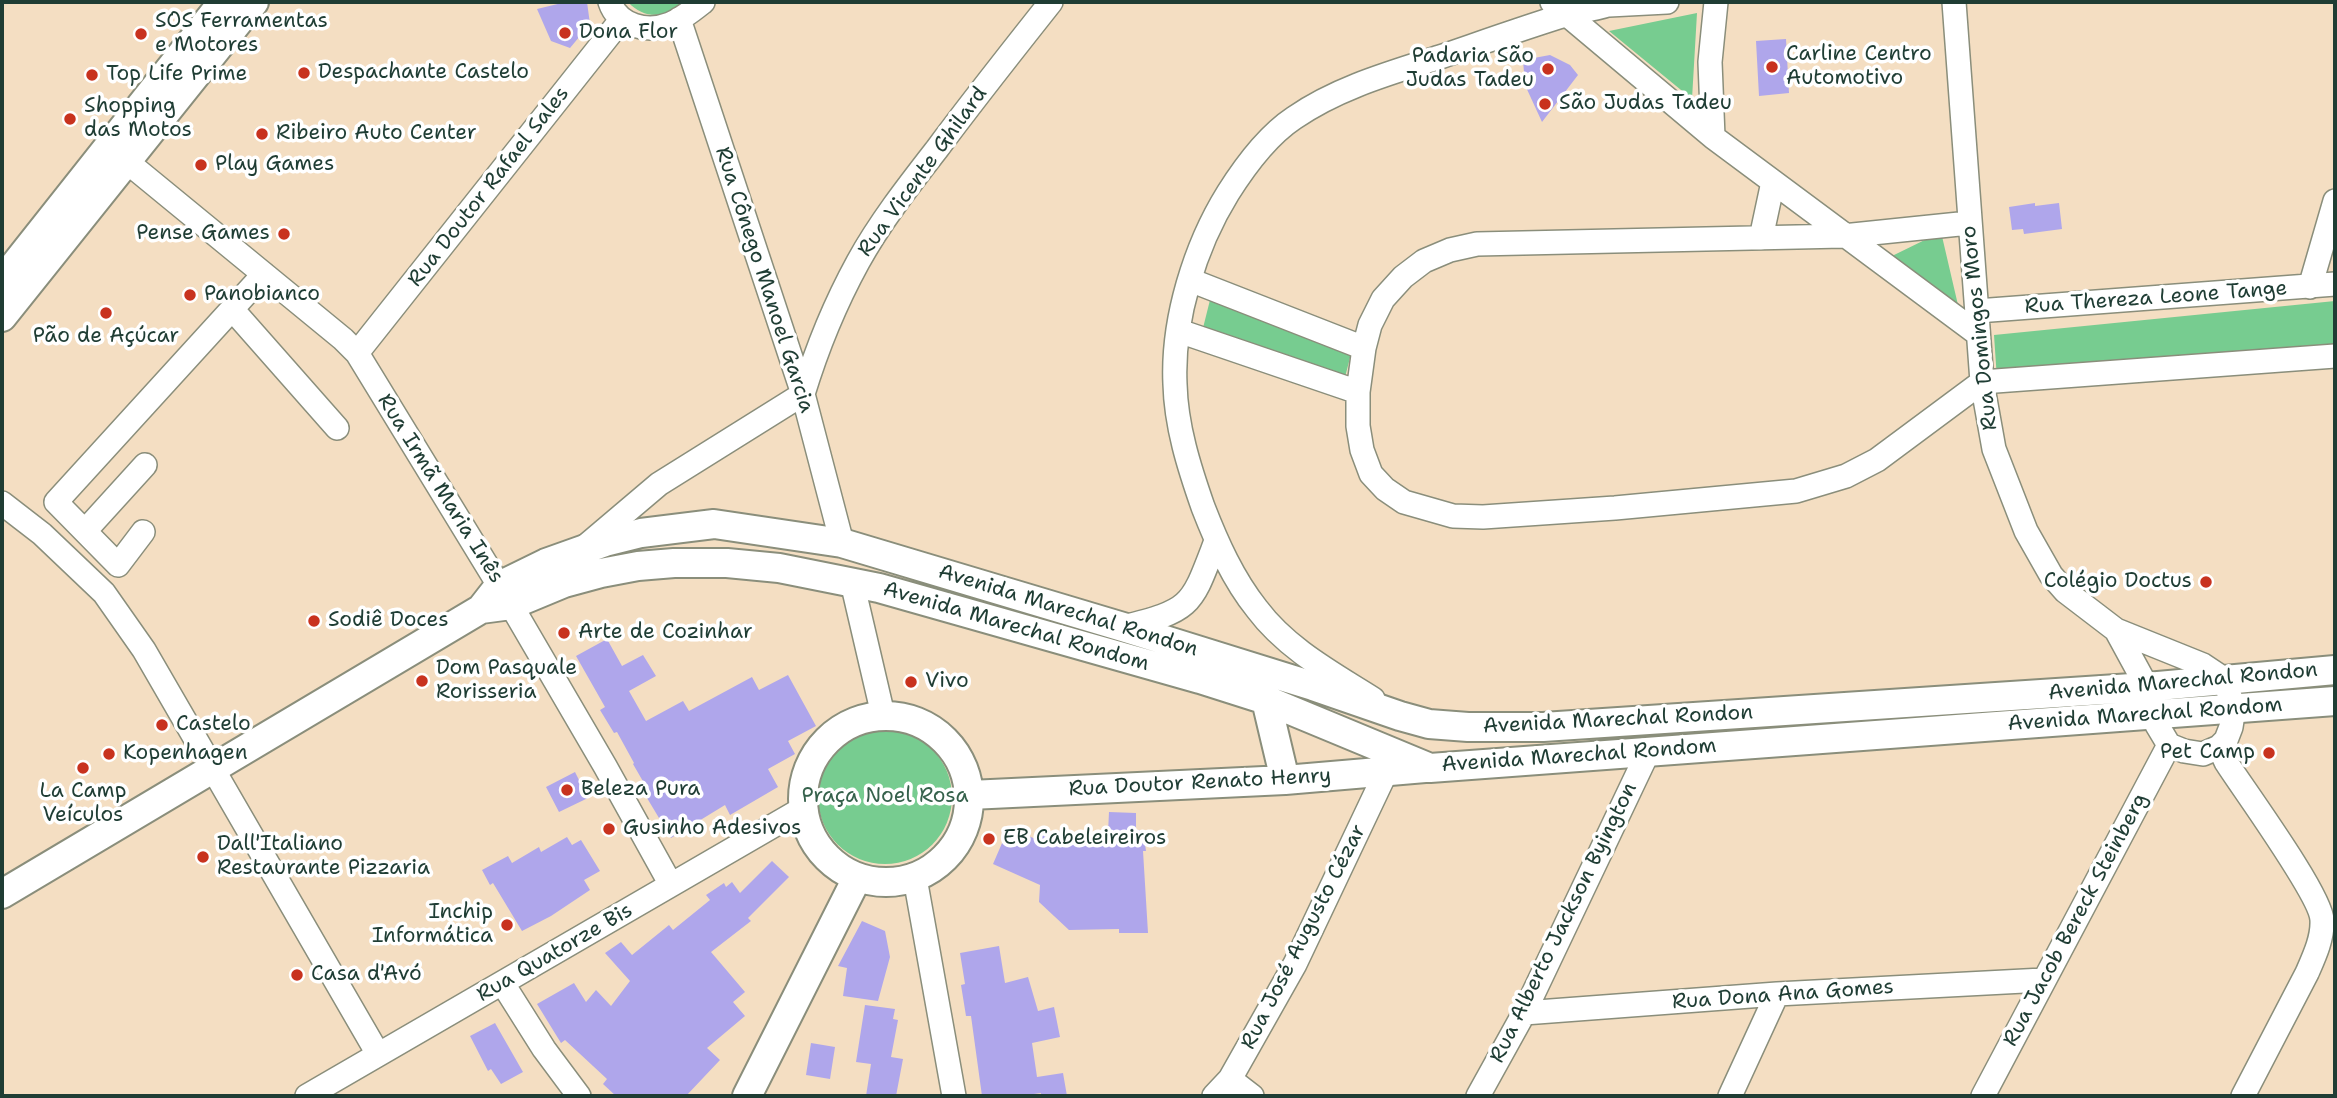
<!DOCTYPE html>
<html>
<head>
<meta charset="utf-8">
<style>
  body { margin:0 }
  #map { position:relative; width:2337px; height:1098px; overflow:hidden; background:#f4dec2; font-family:"Shantell Sans",sans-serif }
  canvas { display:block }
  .frame { position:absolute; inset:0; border:4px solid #1f3d34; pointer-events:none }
</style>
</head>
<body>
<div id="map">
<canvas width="2337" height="1098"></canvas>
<div class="frame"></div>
</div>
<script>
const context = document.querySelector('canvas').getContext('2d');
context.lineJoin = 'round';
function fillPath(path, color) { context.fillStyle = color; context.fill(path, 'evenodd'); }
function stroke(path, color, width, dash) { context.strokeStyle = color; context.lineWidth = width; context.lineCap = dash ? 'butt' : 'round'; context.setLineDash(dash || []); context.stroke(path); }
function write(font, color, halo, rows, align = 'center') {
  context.font = font + ' "Shantell Sans",sans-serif'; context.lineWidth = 7; context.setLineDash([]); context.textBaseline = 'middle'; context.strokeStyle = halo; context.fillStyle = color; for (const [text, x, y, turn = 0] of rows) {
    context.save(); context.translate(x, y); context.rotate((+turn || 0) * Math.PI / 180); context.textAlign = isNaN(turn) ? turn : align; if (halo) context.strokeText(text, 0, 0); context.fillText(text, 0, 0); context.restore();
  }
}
fillPath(new Path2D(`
  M628,2H690C669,16 646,22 628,2Z
  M1697,13L1692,99L1609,31Z
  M1941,232L1958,305L1892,256Z
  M1211,296L1352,350L1343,385L1201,336Z
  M2335,301V350L1997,379L1994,335Z
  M818 797a67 67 0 1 1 134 0a67 67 0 1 1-134 0Z`), '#77cc90');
fillPath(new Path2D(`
  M566,2H587L590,24L570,48L551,41L537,9Z
  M1786,39L1789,93L1759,96L1756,41Z
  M1550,55L1570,65L1578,75L1542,122L1525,85L1523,60Z
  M2035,203V206L2059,203L2062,229L2024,234L2023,229L2012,230L2009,207Z
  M607,639L622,666L643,655L656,676L629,691L646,721L683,701L689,711L752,677L759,690L788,675L816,726L788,741L795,754L768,769L778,787L730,815L725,805L671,838L644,793L648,790L633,764L634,763L617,732L614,733L600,710L605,707L576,656Z
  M575,772L588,798L559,812L546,787Z
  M1109,812L1136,813V830H1143L1146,851H1143L1148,933H1119V929L1069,930L1039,902L1040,885L993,864L1009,827L1042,842L1041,832L1067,831V834L1108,833Z
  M567,837L572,845L581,840L600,871L584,880L590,890L551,916L522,931L493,883L490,885L482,870L508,856L512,863L539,847L541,852Z
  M772,861L789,877L748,918L751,921L711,952L745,992L733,1002L745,1016L707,1048L720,1060L686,1096H616L603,1084L607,1079L565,1040L561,1043L537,1004L574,983L586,1002L596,990L611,1006L630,981L605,953L621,942L632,955L669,925L673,930L710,900L706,895L724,883L726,887L732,882L740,893Z
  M862,921L885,931L890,957L878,1001L843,996L847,968L838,966Z
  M999,946L1005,983L1028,977L1038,1011L1054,1007L1060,1037L1032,1043L1037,1077L1063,1073L1067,1096H1041V1093L1020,1096H982L971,1016H966L961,985L965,984L960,953Z
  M865,1005L895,1009L893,1019L898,1020L891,1057L903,1059L896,1096H866L871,1064L856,1062Z
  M495,1023L523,1072L501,1084L491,1069L488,1071L470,1036Z
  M811,1043L835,1047L830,1079L806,1075Z`), '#afa6eb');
const minor = new Path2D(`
  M610,2C618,26 647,33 670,24C682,19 693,10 703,2
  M1552,2L1713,137L1978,334
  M1954,2L1982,382L1994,449L2026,531L2051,575L2065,591L2116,630L2203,665L2224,679L2234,708L2231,727L2226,740L2219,747L2203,754L2184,751L2169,745L2157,725L2147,687L2116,630
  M1609,5L1667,2
  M679,19L803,394L842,543
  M1713,137L1710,62L1716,2
  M126,161L343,339L357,353L511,605L605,766L671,885
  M1969,223L1843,236L1477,244L1450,250L1424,261L1403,277L1383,299L1370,325L1364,348L1358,392V426L1362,450L1371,474L1385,489L1404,502L1453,516L1483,517L1615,508L1796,491L1846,476L1877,460L1982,382L2335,356
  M1761,238L1773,182
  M1190,280L1364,348
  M2310,287L2335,201
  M232,309L337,428
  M1977,311L2335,284
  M1179,331L1358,392
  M357,353L621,20
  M2,503L42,534L104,593L144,650L378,1054
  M85,531L145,465
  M143,532L118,565L56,502L264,274
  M587,545L659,484L803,394C817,348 835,304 858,262C880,222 909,185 937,149C974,99 1013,50 1051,2
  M852,582L883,715
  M1123,627C1193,610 1191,606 1216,541
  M1373,699C1332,673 1287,649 1257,609C1233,579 1217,543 1203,507C1189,467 1176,426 1175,384C1172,320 1195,246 1228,193C1245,166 1267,136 1294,118C1337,88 1390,73 1440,57C1481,43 1523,28 1565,15C1582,10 1600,9 1616,2
  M2219,747L2226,762C2244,790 2321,895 2322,920C2323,938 2314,957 2307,973L2243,1096
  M915,878L954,1096
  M503,984L544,1049L579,1096
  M1524,1013L1777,994L2043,980
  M1230,1079L1252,1096
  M307,1096L802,809
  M1214,1096L1230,1079L1295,964L1386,772
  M1478,1096L1524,1013L1649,750
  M1730,1096L1777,994
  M1983,1096L2169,745`);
const major = new Path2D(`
  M2,281L223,2
  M2,317L254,2
  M481,609L511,605L564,583L601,573L638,566L674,563H727L779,568L879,588L1200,679L1266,700L1430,768L2335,701
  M1266,700L1285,780
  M803 799a83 83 0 1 1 166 0a83 83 0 1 1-166 0Z
  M970,795L1285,780L1425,768
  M2,894L481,609L499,586L546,563L605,542L641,533L714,524L842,543L1123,627L1313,686L1400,716L1429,724L1468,727H1543L2147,687L2335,670
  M747,1096L857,878`);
stroke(minor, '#8a8e7b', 26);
stroke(major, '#8a8e7b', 32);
stroke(minor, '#fff', 23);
stroke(major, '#fff', 28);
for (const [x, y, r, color] of [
  [565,33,7,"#c8321e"],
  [141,34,7,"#c8321e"],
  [1772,67,7,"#c8321e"],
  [1548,69,7,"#c8321e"],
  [304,73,7,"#c8321e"],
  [92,75,7,"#c8321e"],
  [1545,104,7,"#c8321e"],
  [70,119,7,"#c8321e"],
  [262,134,7,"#c8321e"],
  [201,165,7,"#c8321e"],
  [284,234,7,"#c8321e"],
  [190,295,7,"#c8321e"],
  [106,313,7,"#c8321e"],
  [2206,582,7,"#c8321e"],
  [314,621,7,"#c8321e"],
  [564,633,7,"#c8321e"],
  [422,681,7,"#c8321e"],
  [911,682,7,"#c8321e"],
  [162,725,7,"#c8321e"],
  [2269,753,7,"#c8321e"],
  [109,754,7,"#c8321e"],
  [83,768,7,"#c8321e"],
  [567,790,7,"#c8321e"],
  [609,829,7,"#c8321e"],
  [989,839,7,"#c8321e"],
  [203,857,7,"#c8321e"],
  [507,925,7,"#c8321e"],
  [297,975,7,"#c8321e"]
]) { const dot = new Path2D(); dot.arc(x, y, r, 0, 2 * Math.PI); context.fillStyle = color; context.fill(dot); stroke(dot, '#fff', 2.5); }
write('21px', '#1f3d34', '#fff', [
  ["SOS Ferramentas",155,22],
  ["e Motores",155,46],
  ["Dona Flor",579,33],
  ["Carline Centro",1786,55],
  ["Automotivo",1786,79],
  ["Padaria São",1534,57,"right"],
  ["Judas Tadeu",1534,81,"right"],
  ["Despachante Castelo",318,73],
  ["Top Life Prime",106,75],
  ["São Judas Tadeu",1559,104],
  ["Shopping",84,107],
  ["das Motos",84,131],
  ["Ribeiro Auto Center",276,134],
  ["Play Games",215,165],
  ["Pense Games",270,234,"right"],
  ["Panobianco",204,295],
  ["Pão de Açúcar",106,337,"center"],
  ["Colégio Doctus",2192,582,"right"],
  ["Sodiê Doces",328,621],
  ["Arte de Cozinhar",578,633],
  ["Dom Pasquale",436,669],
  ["Rorisseria",436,693],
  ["Vivo",925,682],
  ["Castelo",176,725],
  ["Pet Camp",2255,753,"right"],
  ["Kopenhagen",123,754],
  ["Beleza Pura",581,790],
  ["La Camp",83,792,"center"],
  ["Veículos",83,816,"center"],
  ["Gusinho Adesivos",623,829],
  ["EB Cabeleireiros",1003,839],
  ["Dall'Italiano",217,845],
  ["Restaurante Pizzaria",217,869],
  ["Inchip",493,913,"right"],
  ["Informática",493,937,"right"],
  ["Casa d'Avó",311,975]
], 'left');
write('21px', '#1f3d34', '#fff', [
  ["Rua Vicente Ghilard",923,172,-54],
  ["Rua Doutor Rafael Sales",489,187,-52],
  ["Rua Cônego Manoel Garcia",764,280,72],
  ["Rua Thereza Leone Tange",2156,298,-4],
  ["Rua Domingos Moro",1980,328,-96],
  ["Rua Irmã Maria Inês",440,489,58],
  ["Avenida Marechal Rondon",1068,611,17],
  ["Avenida Marechal Rondom",1016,627,16],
  ["Avenida Marechal Rondon",2183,682,-5],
  ["Avenida Marechal Rondom",2145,715,-4],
  ["Avenida Marechal Rondon",1618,720,-3],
  ["Avenida Marechal Rondom",1579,756,-4],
  ["Rua Doutor Renato Henry",1200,783,-3],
  ["Rua Jacob Bereck Steinberg",2076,920,-62],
  ["Rua Alberto Jackson Byington",1564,923,-64],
  ["Rua José Augusto Cézar",1304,937,-63],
  ["Rua Quatorze Bis",555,953,-30],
  ["Rua Dona Ana Gomes",1783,995,-4]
]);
write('21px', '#35614b', '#fff', [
  ["Praça Noel Rosa",885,797]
]);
</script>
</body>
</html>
